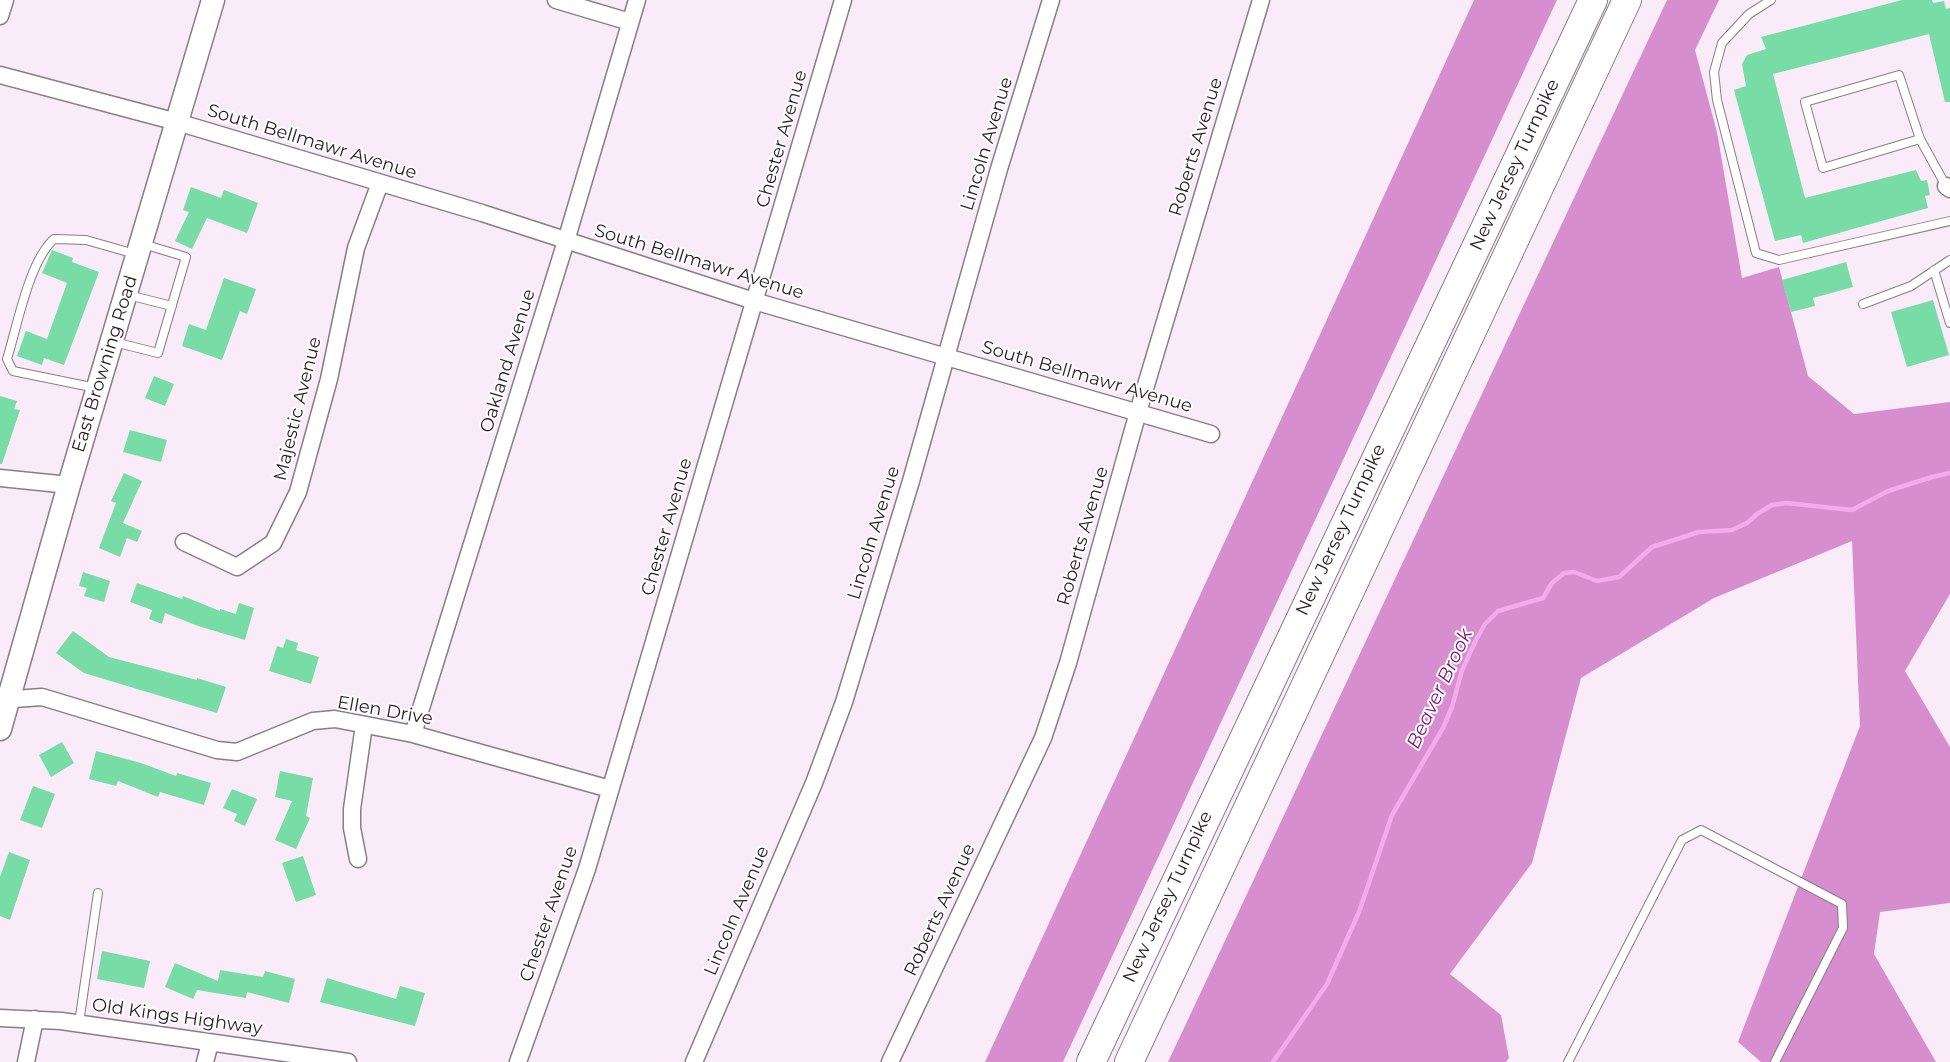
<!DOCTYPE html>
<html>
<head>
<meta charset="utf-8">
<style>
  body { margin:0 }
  canvas { display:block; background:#f9ebf7 }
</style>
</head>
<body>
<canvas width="1950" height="1062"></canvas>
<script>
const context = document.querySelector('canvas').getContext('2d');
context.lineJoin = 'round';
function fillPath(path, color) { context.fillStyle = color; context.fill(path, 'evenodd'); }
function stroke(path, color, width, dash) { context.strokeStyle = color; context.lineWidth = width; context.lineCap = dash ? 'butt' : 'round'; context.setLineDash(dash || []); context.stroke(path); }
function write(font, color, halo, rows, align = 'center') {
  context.font = font + ' Montserrat,sans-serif'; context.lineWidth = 4; context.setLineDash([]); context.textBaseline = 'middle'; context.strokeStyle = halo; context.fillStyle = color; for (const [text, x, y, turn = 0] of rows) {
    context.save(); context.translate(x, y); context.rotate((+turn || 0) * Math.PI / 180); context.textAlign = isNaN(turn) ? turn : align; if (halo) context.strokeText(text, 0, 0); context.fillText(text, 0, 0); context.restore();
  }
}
fillPath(new Path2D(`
  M1474,0H1557L1063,1062H985Z
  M1667,0H1719L1695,50L1717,132L1742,278L1779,267L1808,376L1854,414L1950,402V594L1905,671L1950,747V903L1880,912L1874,954L1936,1062H1761L1738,1042L1860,726L1852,541L1714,598L1581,678L1532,863L1450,974L1501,1015L1509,1058L1506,1062H1168Z`), '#d68ecf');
stroke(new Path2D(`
  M1273,1062L1327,984L1359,912L1392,815L1443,728L1452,707L1462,670L1476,640L1485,624L1498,611L1543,598L1552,583L1564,573L1574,572L1597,581L1619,577L1652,547L1699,532L1732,530L1747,523L1757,514L1772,505L1786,503L1852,510L1888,491L1932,477L1950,473`), '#f4abee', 4.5);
fillPath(new Path2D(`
  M1902,0H1932L1933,3L1944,1L1946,9L1950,8V102H1945L1929,34L1773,74L1805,198L1916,170L1921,181L1927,180L1930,195L1925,196L1928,208L1803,243L1801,235L1775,241L1734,90L1746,86L1742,64L1747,55L1766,49L1761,37Z
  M191,187L221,198L224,190L258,203L247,233L207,218L192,249L175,241L189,212L183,210Z
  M52,250L73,258L72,262L99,272L64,365L44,358L42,365L17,356L26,331L47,339L67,283L42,273Z
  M1846,262L1853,287L1813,298L1815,306L1791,312L1782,280Z
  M224,278L256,289L247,314L240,311L222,360L182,346L189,324L206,330Z
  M1933,300L1949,355L1907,367L1891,312Z
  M154,376L174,384L165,406L145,398Z
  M0,396L17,401L14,409L20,410L2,464H0Z
  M130,430L167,440L161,462L123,452Z
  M124,473L142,481L123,523L142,531L137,542L127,538L120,557L99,548L116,503L111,501Z
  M83,572L110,581L104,602L84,596L87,588L79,586Z
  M137,583L182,599L183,596L220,611V609L236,614L239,603L254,608L245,640L198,626L165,613L162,624L149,619L152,610L130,602Z
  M73,631L109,657L197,680V678L226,687L217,713L84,673L56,653Z
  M286,639L298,643L296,650L319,657L311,684L269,671L277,646L283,648Z
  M62,742L74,763L51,777L39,755Z
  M96,751L141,763L176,776L177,773L211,783L204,805L160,792L158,797L118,781L116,786L89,779Z
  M280,771L313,778L306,816L310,818L296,849L275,840L292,801L275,797Z
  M33,786L55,794L42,828L20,820Z
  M232,789L257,799L245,826L234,821L237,814L223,808Z
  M9,852L30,860L10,920L0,916V877Z
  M303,856L316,895L296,902L282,863Z
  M102,951L150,961L144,988L97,979Z
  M175,963L218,981L220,970L263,977L265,971L295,979L289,1003L247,992L246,998L197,990L193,999L165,987Z
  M327,978L396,999L400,986L425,993L415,1026L320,1002Z`), '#78dca7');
const service = new Path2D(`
  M1771,0L1749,14L1722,43L1714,72L1717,100L1756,253L1779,260L1950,221
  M1920,139L1899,75L1805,102L1823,168L1920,139L1946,186
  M1934,270L1950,323
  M128,295L172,306
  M1863,304L1911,286L1950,260
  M114,342L158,353L186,257L143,244
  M96,388L13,371L7,359C17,327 29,261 54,239L86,240L135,254
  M79,1023L98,893
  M1568,1062L1682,840L1701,830L1842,904L1843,928L1775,1062`);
const minor = new Path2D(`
  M556,0L630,22
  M0,16L5,0
  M0,75L177,122L482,213L754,301L1211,434
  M1946,186L1950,189
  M0,478L69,485
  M184,542L237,567L273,543L298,492L329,379L356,248L380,183
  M0,700L42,697L217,750L237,752L313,721L335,719L413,734L610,789
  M413,734L566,241L637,0
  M358,859L352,828V809L364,725
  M0,1018L61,1021L348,1062
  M26,1062L35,1019
  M205,1062L210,1043
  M518,1062L587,869L843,0
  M694,1062L814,783L844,702L911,481L999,169L1051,0
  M890,1062L1043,738L1068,663L1138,412L1261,0`);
const secondary = new Path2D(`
  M0,729L69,485L213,0`);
const motorway = new Path2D(`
  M1091,1062L1593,0
  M1129,1062L1627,0`);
stroke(service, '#8a7d88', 10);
stroke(minor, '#8a7d88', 19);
stroke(secondary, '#8a7d88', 25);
stroke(motorway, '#8a7d88', 30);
stroke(service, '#fff', 8);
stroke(minor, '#fff', 16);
stroke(secondary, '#fff', 22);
stroke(motorway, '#fff', 28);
write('18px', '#241f23', '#fffcfe', [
  ["Chester Avenue",782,139,-74],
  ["South Bellmawr Avenue",312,142,17],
  ["Lincoln Avenue",987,144,-73],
  ["Roberts Avenue",1196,147,-73],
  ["New Jersey Turnpike",1515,165,-65],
  ["South Bellmawr Avenue",699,262,17],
  ["Oakland Avenue",508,361,-73],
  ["East Browning Road",105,364,-73],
  ["South Bellmawr Avenue",1087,377,16],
  ["Majestic Avenue",298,409,-76],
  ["Chester Avenue",667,527,-74],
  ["New Jersey Turnpike",1341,530,-65],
  ["Lincoln Avenue",874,533,-73],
  ["Roberts Avenue",1083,536,-74],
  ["Ellen Drive",385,711,10],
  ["New Jersey Turnpike",1168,897,-65],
  ["Roberts Avenue",940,910,-65],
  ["Lincoln Avenue",737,911,-67],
  ["Chester Avenue",549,914,-71],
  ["Old Kings Highway",177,1017,8]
]);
write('italic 19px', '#752171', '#fffcfe', [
  ["Beaver Brook",1440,689,-65]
]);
</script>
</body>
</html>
